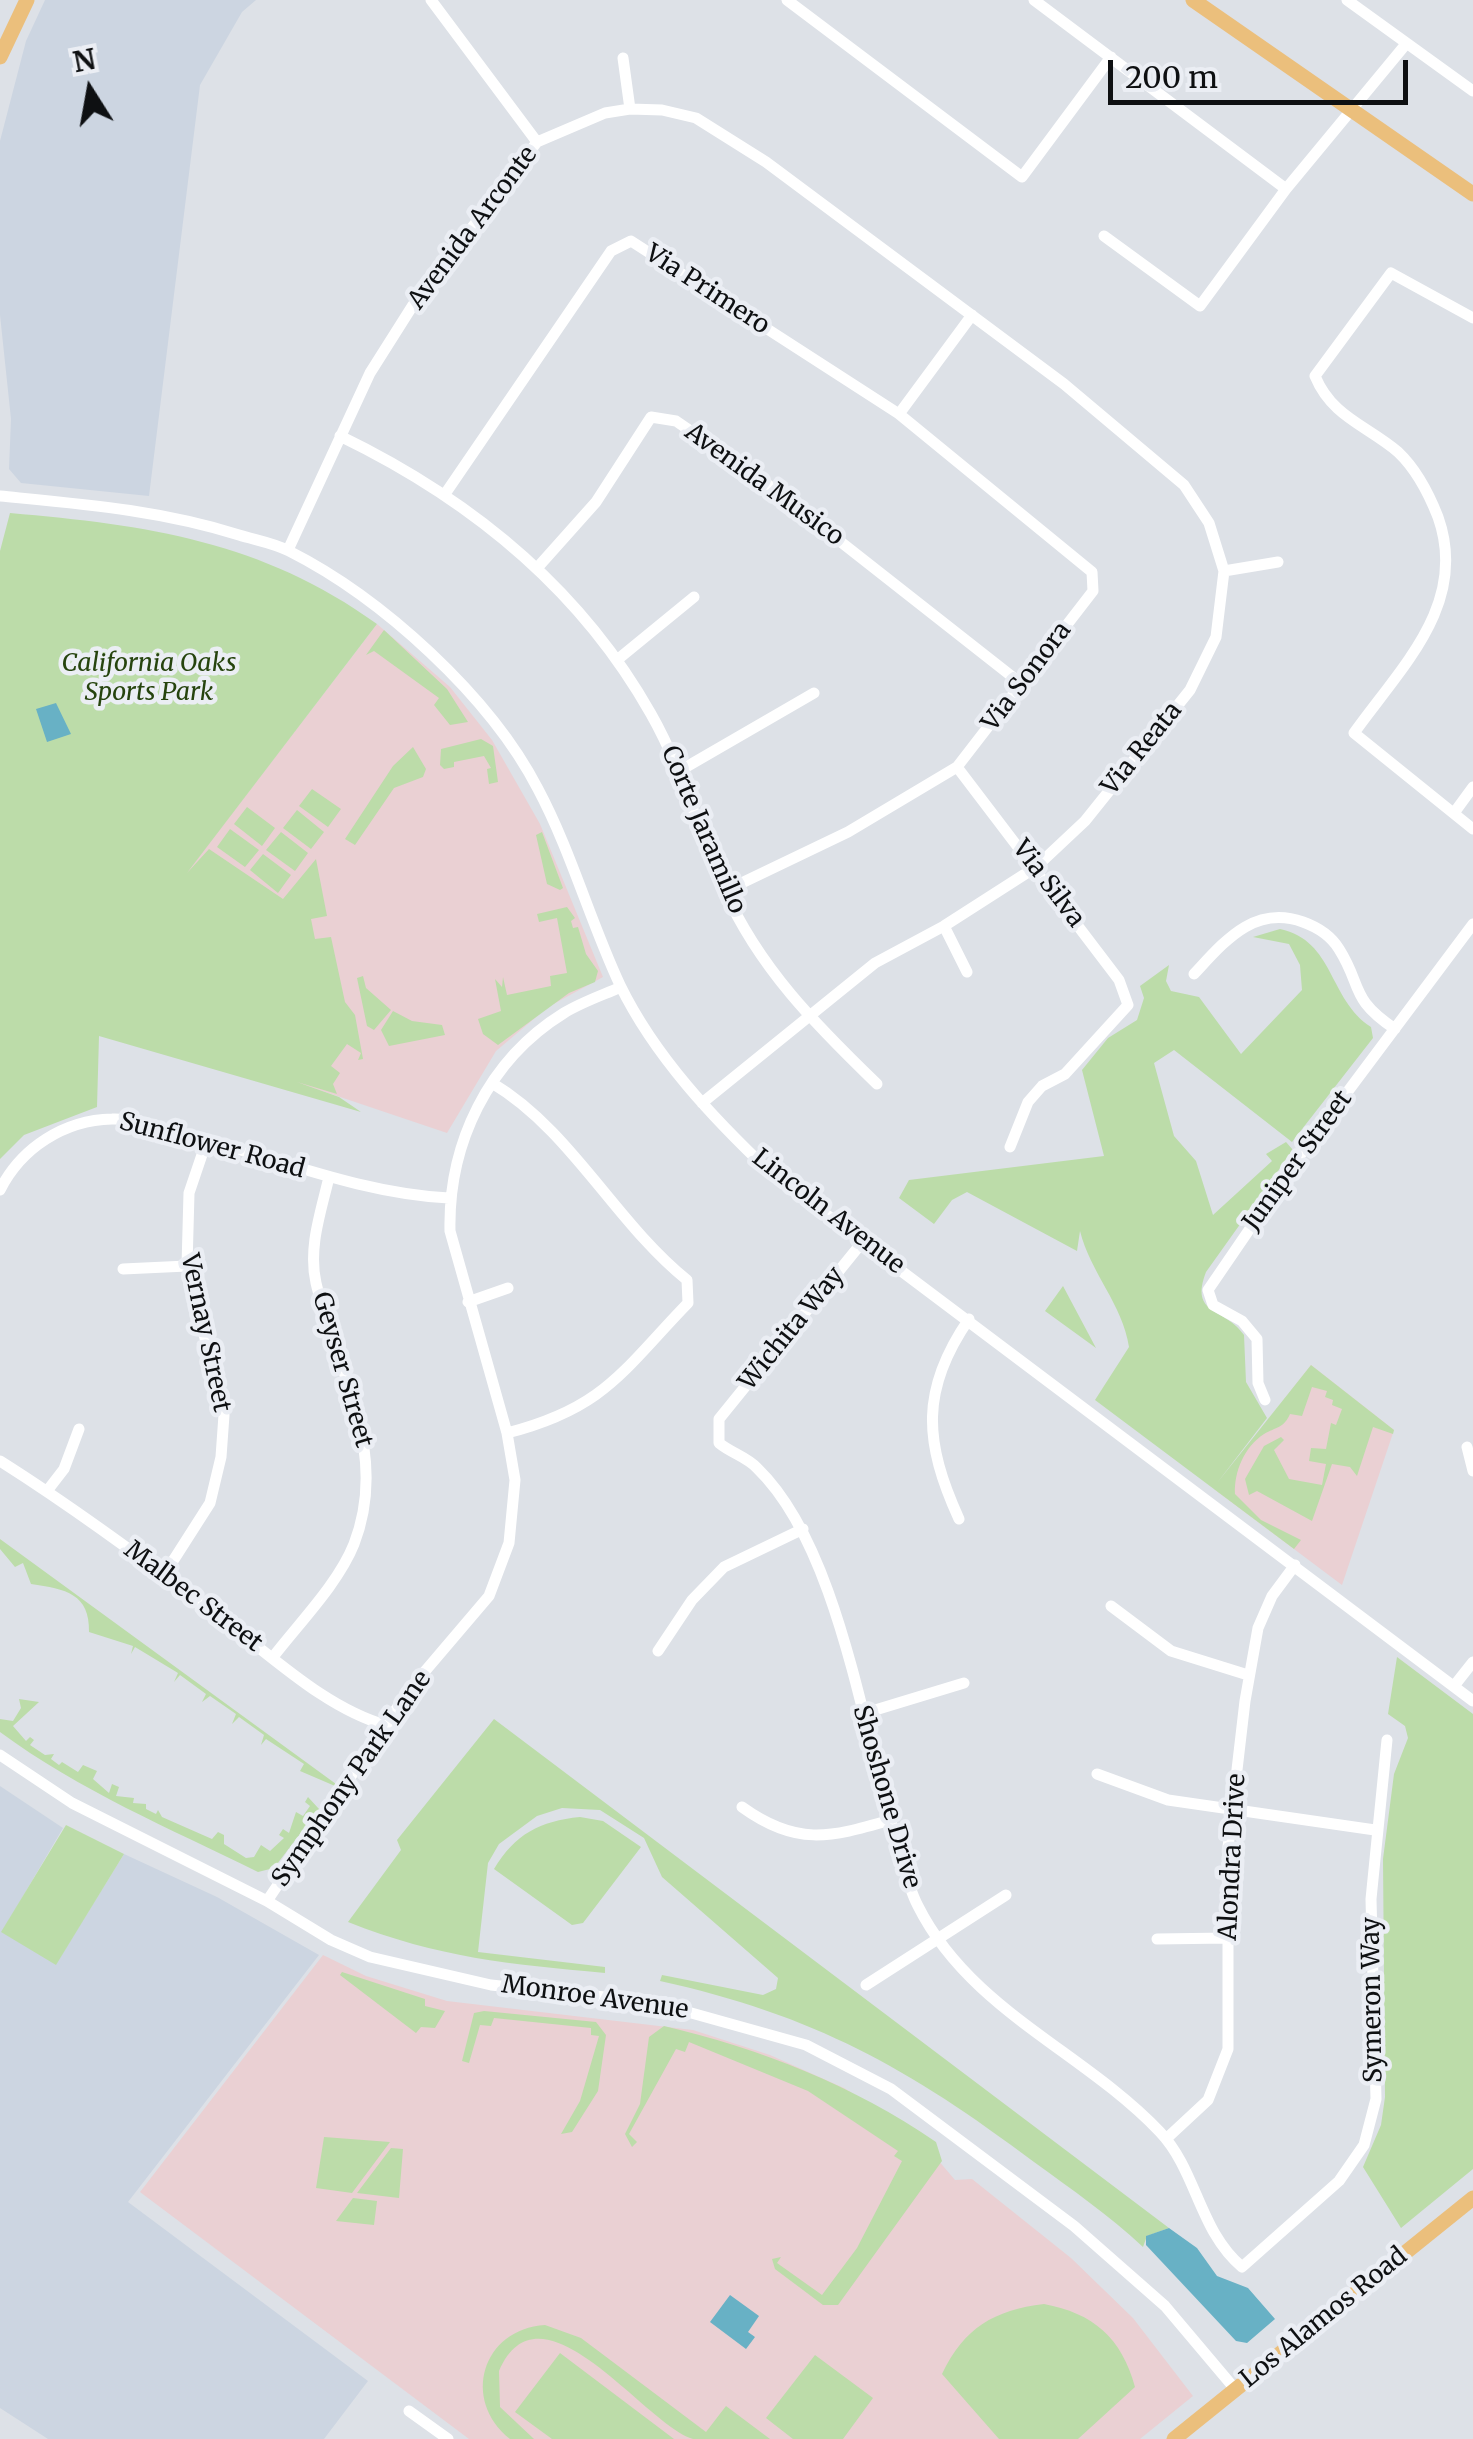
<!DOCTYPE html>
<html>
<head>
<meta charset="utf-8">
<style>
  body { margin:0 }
  #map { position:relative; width:1473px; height:2439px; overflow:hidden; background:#dde1e7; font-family:Merriweather,serif }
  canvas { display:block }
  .north { position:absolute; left:40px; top:40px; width:100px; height:100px; -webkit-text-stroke:8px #ebeef4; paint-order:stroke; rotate:349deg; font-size:28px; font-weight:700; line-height:40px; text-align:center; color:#0e1012 }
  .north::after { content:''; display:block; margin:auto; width:35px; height:45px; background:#0e1012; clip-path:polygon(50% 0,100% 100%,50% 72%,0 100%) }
  .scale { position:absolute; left:1108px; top:60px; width:300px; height:45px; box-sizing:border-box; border:5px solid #0e1012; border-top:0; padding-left:12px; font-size:30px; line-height:35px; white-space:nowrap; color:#0e1012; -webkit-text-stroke:8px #ebeef4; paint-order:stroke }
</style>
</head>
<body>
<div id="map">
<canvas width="1473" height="2439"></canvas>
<div class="north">N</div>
<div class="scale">200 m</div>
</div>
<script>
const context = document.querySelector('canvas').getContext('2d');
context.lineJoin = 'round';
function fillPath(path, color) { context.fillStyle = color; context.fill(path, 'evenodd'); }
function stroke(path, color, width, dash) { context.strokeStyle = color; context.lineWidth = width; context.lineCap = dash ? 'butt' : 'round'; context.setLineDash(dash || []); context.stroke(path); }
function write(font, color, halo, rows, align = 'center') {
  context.font = font + ' Merriweather,serif'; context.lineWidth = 9; context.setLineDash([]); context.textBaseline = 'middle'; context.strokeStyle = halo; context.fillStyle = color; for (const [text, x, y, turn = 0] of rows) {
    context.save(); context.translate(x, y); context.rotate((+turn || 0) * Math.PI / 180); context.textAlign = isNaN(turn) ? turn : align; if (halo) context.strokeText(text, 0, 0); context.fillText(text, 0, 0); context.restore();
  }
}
fillPath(new Path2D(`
  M45,0H256L242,12L200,85L149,496L21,483L9,469L11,419L0,315V141L26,41Z
  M0,1786L63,1828L2,1932L56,1964L124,1854L217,1897L319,1955L128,2202L368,2381L324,2439H48L0,2408Z`), '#ccd5e1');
fillPath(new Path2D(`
  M377,624L450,687L492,740L540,824L603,977L548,1007L496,1051L447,1133L263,1071L118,962Z
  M1311,1365L1394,1430L1342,1585L1214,1489Z
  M323,1955L366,1976L447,2001L693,2030L770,2055L844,2088L935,2145L938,2160L955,2180L972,2179L1071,2258L1133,2318L1193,2396L1140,2439H469L140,2192Z`), '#ead0d3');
fillPath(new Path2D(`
  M10,513C147,525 262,541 377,624L187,873L209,849L283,899L316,859L327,916L311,919L315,939L331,937L345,1002L355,1015L363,1059L358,1060L361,1053L347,1044L331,1066L340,1073L333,1084L337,1094L297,1082L339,1097L361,1112L99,1036L97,1107L24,1135L0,1159V551Z
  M384,630L447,689L468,722L450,725L434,705L439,698L374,651L366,655Z
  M481,739L493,746L498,782L489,784L487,769L491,768L484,756L454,762V767L444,769L440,765L441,749Z
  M413,747L426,769L423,777L394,788L355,845L345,839L393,766Z
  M312,789L341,809L328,827L299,806Z
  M247,807L275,828L262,846L234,824Z
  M297,810L324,832L311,849L283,828Z
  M230,829L259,850L245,867L217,847Z
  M281,832L308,853L295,871L266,850Z
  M542,832L563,888L560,890L547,884L536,835Z
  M263,854L291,875L278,893L250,870Z
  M567,907L575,918L571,921L573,928L578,927L586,954L598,971L595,982L569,993L498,1045L483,1034L478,1019L501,1011L495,979L502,987L503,977L507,995L551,986L550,976L567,973L557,918L539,922L537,914Z
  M1280,929C1335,941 1328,999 1371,1027L1373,1038L1292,1142L1174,1050L1154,1063L1174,1136L1196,1161L1213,1215L1272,1161L1266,1154L1286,1142L1293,1150L1206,1272C1189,1316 1225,1307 1244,1335L1246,1382L1267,1418L1217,1483L1311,1365L1394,1430L1393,1434L1373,1427L1357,1476L1350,1467L1332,1464L1312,1521L1257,1491L1249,1495L1245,1479L1264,1446L1281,1437L1284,1440L1274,1450L1289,1479L1322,1485L1326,1464L1309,1461L1311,1448L1326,1449L1331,1423L1336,1425L1342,1409L1332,1405L1333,1400L1325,1397L1327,1391L1312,1387L1302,1416L1290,1414C1284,1428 1276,1427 1264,1434C1244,1447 1234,1472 1235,1494L1261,1520L1301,1540L1294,1549L1095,1400L1129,1347C1123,1305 1090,1272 1080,1231L1077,1251L967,1192L952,1200L934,1224L899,1198L909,1180L1104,1156L1082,1070L1108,1038L1137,1020L1144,998L1140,986L1169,965L1166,981L1171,991L1199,997L1241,1054L1302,990L1300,965L1289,944L1253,937Z
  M363,976L366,988L391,1010L374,1030L367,1026L357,978Z
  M393,1011L412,1021L442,1025L445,1035L389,1046L381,1030Z
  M1063,1286L1096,1348L1045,1311Z
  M0,1539L336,1784L335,1786L300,1771L304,1764L266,1739L261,1745L264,1735L239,1717L232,1724L236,1714L210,1696L202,1702L206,1694L180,1675L174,1682L178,1673L135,1647L131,1654L133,1646L89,1632C90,1594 66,1589 31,1584L23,1563L15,1567L0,1549Z
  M1397,1657L1473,1714V2169L1401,2228L1363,2167L1381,2125L1385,2097L1383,1859L1394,1774L1408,1738L1405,1726L1388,1714Z
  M19,1699L39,1702L13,1726L26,1741L30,1737L34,1740L30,1745L45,1755L54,1754L51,1759L59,1765L62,1762L78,1772L83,1765L97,1771L93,1779L109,1793L112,1784L119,1787L116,1796L134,1798L133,1803L146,1804V1809L156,1814L158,1810L162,1817L212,1839L218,1832L224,1835V1844L246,1858L254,1857L261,1845L270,1851L284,1838L279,1835L283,1829L289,1833L296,1812L303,1816L310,1806L305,1802L308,1797L319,1809L274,1868L258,1872C169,1828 80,1791 0,1732V1719L13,1721L21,1708Z
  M494,1719L1169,2228L1147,2236L1143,2247C1109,2215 1071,2189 1034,2162C909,2068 814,2015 660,1981L662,1975L763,1995L776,1989L778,1978L662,1877L644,1838L600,1810L562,1808L537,1816L499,1844L488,1863L478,1952L605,1967V1973C509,1964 439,1958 348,1922L401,1850L397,1840Z
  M580,1817L603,1821L641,1847L583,1923L572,1925L494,1869C515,1834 540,1821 580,1817Z
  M66,1825L124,1854L56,1965L1,1932Z
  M342,1972L425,1999V2006L445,2011L435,2028L421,2027L416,2033L340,1975Z
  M484,2011L596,2022L606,2035L598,2091L572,2132L561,2134L580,2101L599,2036L591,2035V2028L494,2018L491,2026L480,2025L469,2063L462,2061L474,2013Z
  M664,2026C761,2049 853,2085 936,2142L942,2161L838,2305H823L775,2269L772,2259L781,2257L777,2263L822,2295L857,2248L902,2161L894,2156L898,2151L808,2091L689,2042L685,2052L676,2049L629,2134L637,2142L632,2147L625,2134L640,2104L649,2037Z
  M324,2137L390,2142L352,2193L316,2188Z
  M391,2148L403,2149L399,2198L357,2193Z
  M353,2198L377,2201L374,2225L336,2221Z
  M1044,2304C1093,2313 1122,2338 1135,2387L1078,2439H999L942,2374C964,2328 994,2310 1044,2304Z
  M545,2325L581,2338L706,2432L726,2406L770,2439C746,2439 715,2439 693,2439C646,2426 541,2274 499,2371L500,2407L534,2439H510C461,2400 482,2329 545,2325Z
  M560,2353L674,2439H552L515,2412Z
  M815,2355L873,2398L843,2439H793L766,2418Z`), '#bcdca9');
fillPath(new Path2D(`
  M56,703L71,734L47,742L36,709Z
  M1169,2228L1197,2248L1217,2276L1248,2288L1275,2319L1247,2343L1236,2341L1146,2245V2236Z
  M730,2295L759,2316L748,2332L755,2337L746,2349L710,2322Z`), '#68b1c5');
stroke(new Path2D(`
  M431,0L537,142
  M787,0L1022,177L1111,57
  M1034,0L1286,189
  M1347,0L1473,91
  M623,58L630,109
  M1104,236L1200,306L1286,189L1406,44
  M1473,318L1391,273L1315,376C1332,417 1366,425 1398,452C1416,469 1429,494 1438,517C1469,604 1401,667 1354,733L1473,829
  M899,414L972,315
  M340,436C468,498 580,588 651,714C683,770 698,831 724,889C759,968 816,1025 877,1084
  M445,494L611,251L631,241L899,414L1092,572L1093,591L957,767L848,832L725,891
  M0,496C82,504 160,510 239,535C255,540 274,543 289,551C382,598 490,696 538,789C571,851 590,921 620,985C655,1057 714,1119 771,1173L1473,1701
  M288,550L370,373L413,305L537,142L605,113L630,109L662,110L696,118L766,162L1064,384L1184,485L1209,523L1224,571L1216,637L1190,690L1085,821L1036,867L944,926L875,963L702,1103
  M538,567L596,502L651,417L676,421L762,480L1019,682
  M1224,571L1278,562
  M617,660L694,597
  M957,767L1119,980L1128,1005L1065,1074L1042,1086L1028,1102L1010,1147
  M681,770L814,693
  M1454,813L1473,787
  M944,926L967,972
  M1194,974C1224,942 1254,904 1303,922C1317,927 1331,936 1339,949C1363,987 1349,998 1395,1029
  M492,1083C571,1130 615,1222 687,1280L688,1303C623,1370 605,1408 507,1433
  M0,1190C21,1148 64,1120 112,1119C133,1118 159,1128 179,1133C270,1155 355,1193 449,1198
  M864,1240L719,1419V1443C731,1453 747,1457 757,1468C839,1547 863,1733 897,1842C903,1863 908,1887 918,1906C970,2010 1083,2051 1160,2132C1197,2171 1199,2231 1242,2267L1339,2181L1364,2145L1376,2099L1371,1899L1387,1740
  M123,1269L187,1266
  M468,1302L508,1288
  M1265,1400L1258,1383L1257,1339L1242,1321L1213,1305L1208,1290L1301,1154L1473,924
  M1467,1447L1473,1471
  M0,1461C76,1509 149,1563 221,1618C272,1656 326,1709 388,1726
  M47,1491L64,1469L79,1429
  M959,1519C924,1442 920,1390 969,1319
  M164,1575L210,1503L221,1457L224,1415L187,1266L189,1193L207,1140
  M1111,1606L1171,1651L1248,1675
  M658,1651L692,1600L724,1567L803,1529
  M273,1657C299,1623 338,1584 354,1544C390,1451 337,1372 316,1283C308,1247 321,1212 329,1177
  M1454,1686L1473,1662
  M862,1714L964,1683
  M0,1755L72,1803L267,1901L331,1940L370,1957L491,1985L652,2002L806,2045L891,2089L1074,2226L1165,2306L1235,2389
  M1097,1774L1168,1800L1375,1830
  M742,1807C796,1846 829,1838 890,1820
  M267,1901L409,1690L489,1596L509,1543L515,1480L507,1433L450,1231C448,1144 488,1060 564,1013C582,1002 603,995 621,987
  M1157,1939L1227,1938
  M866,1985L1006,1895
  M1166,2139L1208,2100L1228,2049V1847L1245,1701L1258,1628L1272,1596L1295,1565
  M409,2411L448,2439`), '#fff', 11);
stroke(new Path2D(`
  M1193,0L1473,194
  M0,57L27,0
  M1174,2439L1473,2198`), '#ebbf7c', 15);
write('25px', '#0e1012', '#ebeef4', [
  ["Avenida Arconte",473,228,-53],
  ["Via Primero",707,290,33],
  ["Avenida Musico",764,485,36],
  ["Via Sonora",1027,677,-53],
  ["Via Reata",1142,749,-51],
  ["Corte Jaramillo",703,830,67],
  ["Via Silva",1048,884,53],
  ["Sunflower Road",212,1146,15],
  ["Juniper Street",1298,1161,-54],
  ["Lincoln Avenue",828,1212,38],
  ["Wichita Way",792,1329,-51],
  ["Vernay Street",205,1333,78],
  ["Geyser Street",342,1370,74],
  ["Malbec Street",193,1597,37],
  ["Symphony Park Lane",352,1779,-55],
  ["Shoshone Drive",886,1797,74],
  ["Alondra Drive",1233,1857,-87],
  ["Monroe Avenue",595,1998,8],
  ["Symeron Way",1373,2000,-91],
  ["Los Alamos Road",1324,2318,-39]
]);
write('italic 25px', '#26440e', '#ebeef4', [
  ["California Oaks",149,664],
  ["Sports Park",149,693]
]);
</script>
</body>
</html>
